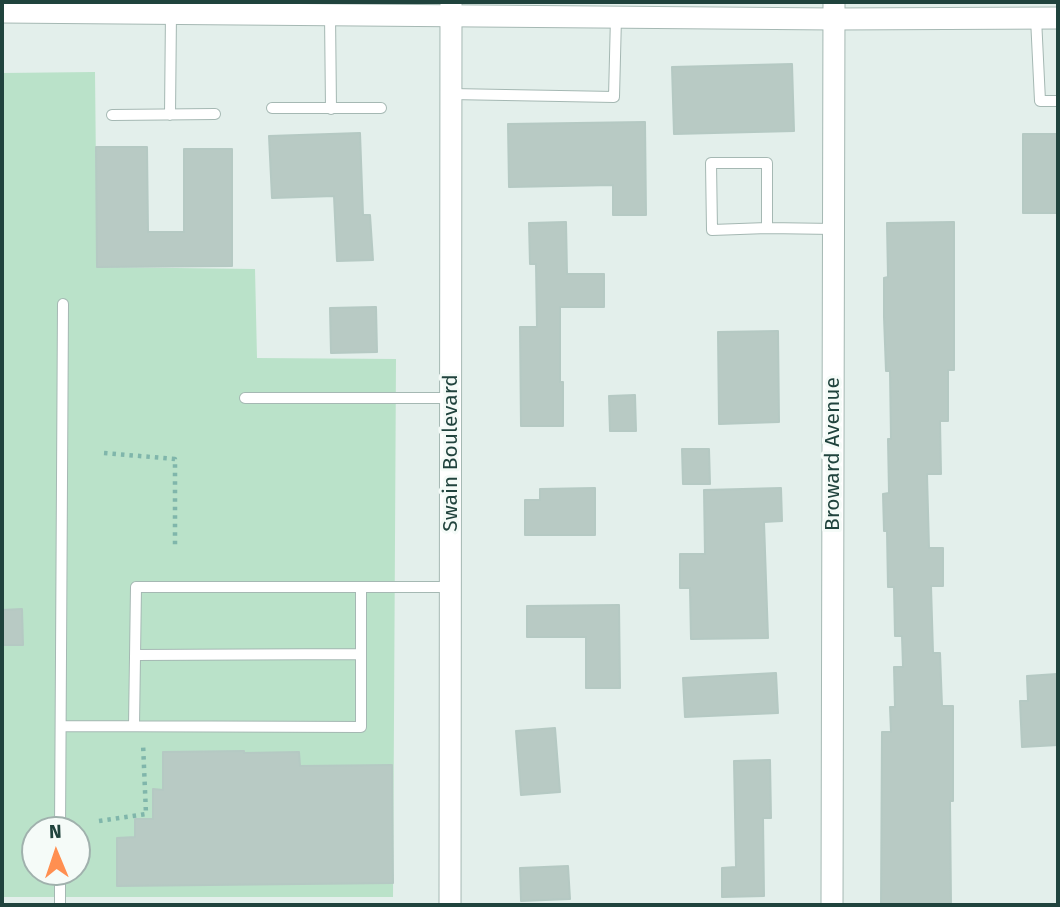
<!DOCTYPE html>
<html>
<head>
<meta charset="utf-8">
<style>
  body { margin:0 }
  #map { position:relative; width:1060px; height:907px; overflow:hidden; background:#e3efeb; font-family:"Fira Sans",sans-serif }
  canvas { display:block }
  .frame { position:absolute; inset:0; border:4px solid #20433d; pointer-events:none }
  .north { position:absolute; left:21px; top:816px; width:70px; height:70px; box-sizing:border-box; background:#f5fbf8; border:2px solid #a0b1ad; border-radius:50%; rotate:358deg; font-size:19px; font-weight:700; line-height:28px; text-align:center; color:#20433d }
  .north::after { content:''; display:block; margin:auto; width:24px; height:32px; background:#ff8f51; clip-path:polygon(50% 0,100% 100%,50% 72%,0 100%) }
</style>
</head>
<body>
<div id="map">
<canvas width="1060" height="907"></canvas>
<div class="frame"></div>
<div class="north">N</div>
</div>
<script>
const context = document.querySelector('canvas').getContext('2d');
context.lineJoin = 'round';
function fillPath(path, color) { context.fillStyle = color; context.fill(path, 'evenodd'); }
function stroke(path, color, width, dash) { context.strokeStyle = color; context.lineWidth = width; context.lineCap = dash ? 'butt' : 'round'; context.setLineDash(dash || []); context.stroke(path); }
function write(font, color, halo, rows, align = 'center') {
  context.font = font + ' "Fira Sans",sans-serif'; context.lineWidth = 6; context.setLineDash([]); context.textBaseline = 'middle'; context.strokeStyle = halo; context.fillStyle = color; for (const [text, x, y, turn = 0] of rows) {
    context.save(); context.translate(x, y); context.rotate((+turn || 0) * Math.PI / 180); context.textAlign = isNaN(turn) ? turn : align; if (halo) context.strokeText(text, 0, 0); context.fillText(text, 0, 0); context.restore();
  }
}
fillPath(new Path2D(`
  M95,72L97,267L255,269L257,358L396,359L393,897H2V73ZM35,830H77V872H35Z`), '#bae2c9');
const building = new Path2D(`
  M792,64L794,131L674,134L672,67Z
  M645,122L646,215H613V185L509,187L508,124Z
  M360,133L363,215H370L373,260L337,261L334,196L272,198L269,136Z
  M1023,134H1058V213H1023Z
  M96,147H147L148,232H184V149H232V266L97,267Z
  M566,222L567,274H604V307H560V382H563V426H521L520,327H537L536,264H530L529,223Z
  M954,222V370H948V421H940L941,474H927L929,548H943V586H931L933,653H940L942,706H953V801H950L951,905H881L882,732H891L890,707H895L894,667H903L902,636H895L894,587H888L887,531H884L883,494L889,493L888,439H891L890,371H886L884,317V278L888,277L887,223Z
  M376,307L377,352L331,353L330,308Z
  M778,331L779,422L719,424L718,332Z
  M635,395L636,431H610L609,396Z
  M682,449H709L710,484H683Z
  M595,488V535H525V500H540V489Z
  M781,488L782,521L764,522L768,638L691,639L690,588H680V554H705L704,490Z
  M619,605L620,688H586V637H527V606Z
  M22,609L23,645H2V610Z
  M776,673L778,713L685,717L683,678Z
  M1057,674L1058,745L1022,747L1020,701H1028L1027,676Z
  M555,728L560,792L521,795L516,731Z
  M244,751V753L299,752L300,766L392,765L393,883L117,886V838L135,837V819H153V789L163,790V752Z
  M770,760L771,818H763L764,896L722,897V868L736,867L734,761Z
  M568,866L570,899L521,901L520,868Z`);
fillPath(building, '#b8cac4');
stroke(building, '#b5c9c3', 2);
const service = new Path2D(`
  M330,14L331,109
  M1036,18L1040,101H1058
  M451,94L614,97L616,17
  M272,108H381
  M112,115L215,114
  M170,115L171,12
  M767,228L712,230L711,163H767V228L834,229
  M245,398H451
  M135,655L361,654
  M61,726L361,727V587H450
  M134,726L136,587H361
  M60,830L63,304
  M60,905V872`);
const minor = new Path2D(`
  M450,905L451,2
  M832,905L834,2`);
const tertiary = new Path2D(`
  M2,12L834,19L1058,18`);
stroke(service, '#a5b8b3', 12);
stroke(minor, '#a5b8b3', 23);
stroke(tertiary, '#a5b8b3', 23);
stroke(new Path2D(`
  M104,453L175,459V549
  M2,738H3
  M99,821L146,814L143,743`), '#80b6ab', 4.5, [3.5, 5]);
stroke(service, '#fff', 10);
stroke(minor, '#fff', 21);
stroke(tertiary, '#fff', 21);
write('21px', '#20433d', '#f5fbf8', [
  ["Swain Boulevard",451,453,-90],
  ["Broward Avenue",833,454,-90]
]);
</script>
</body>
</html>
